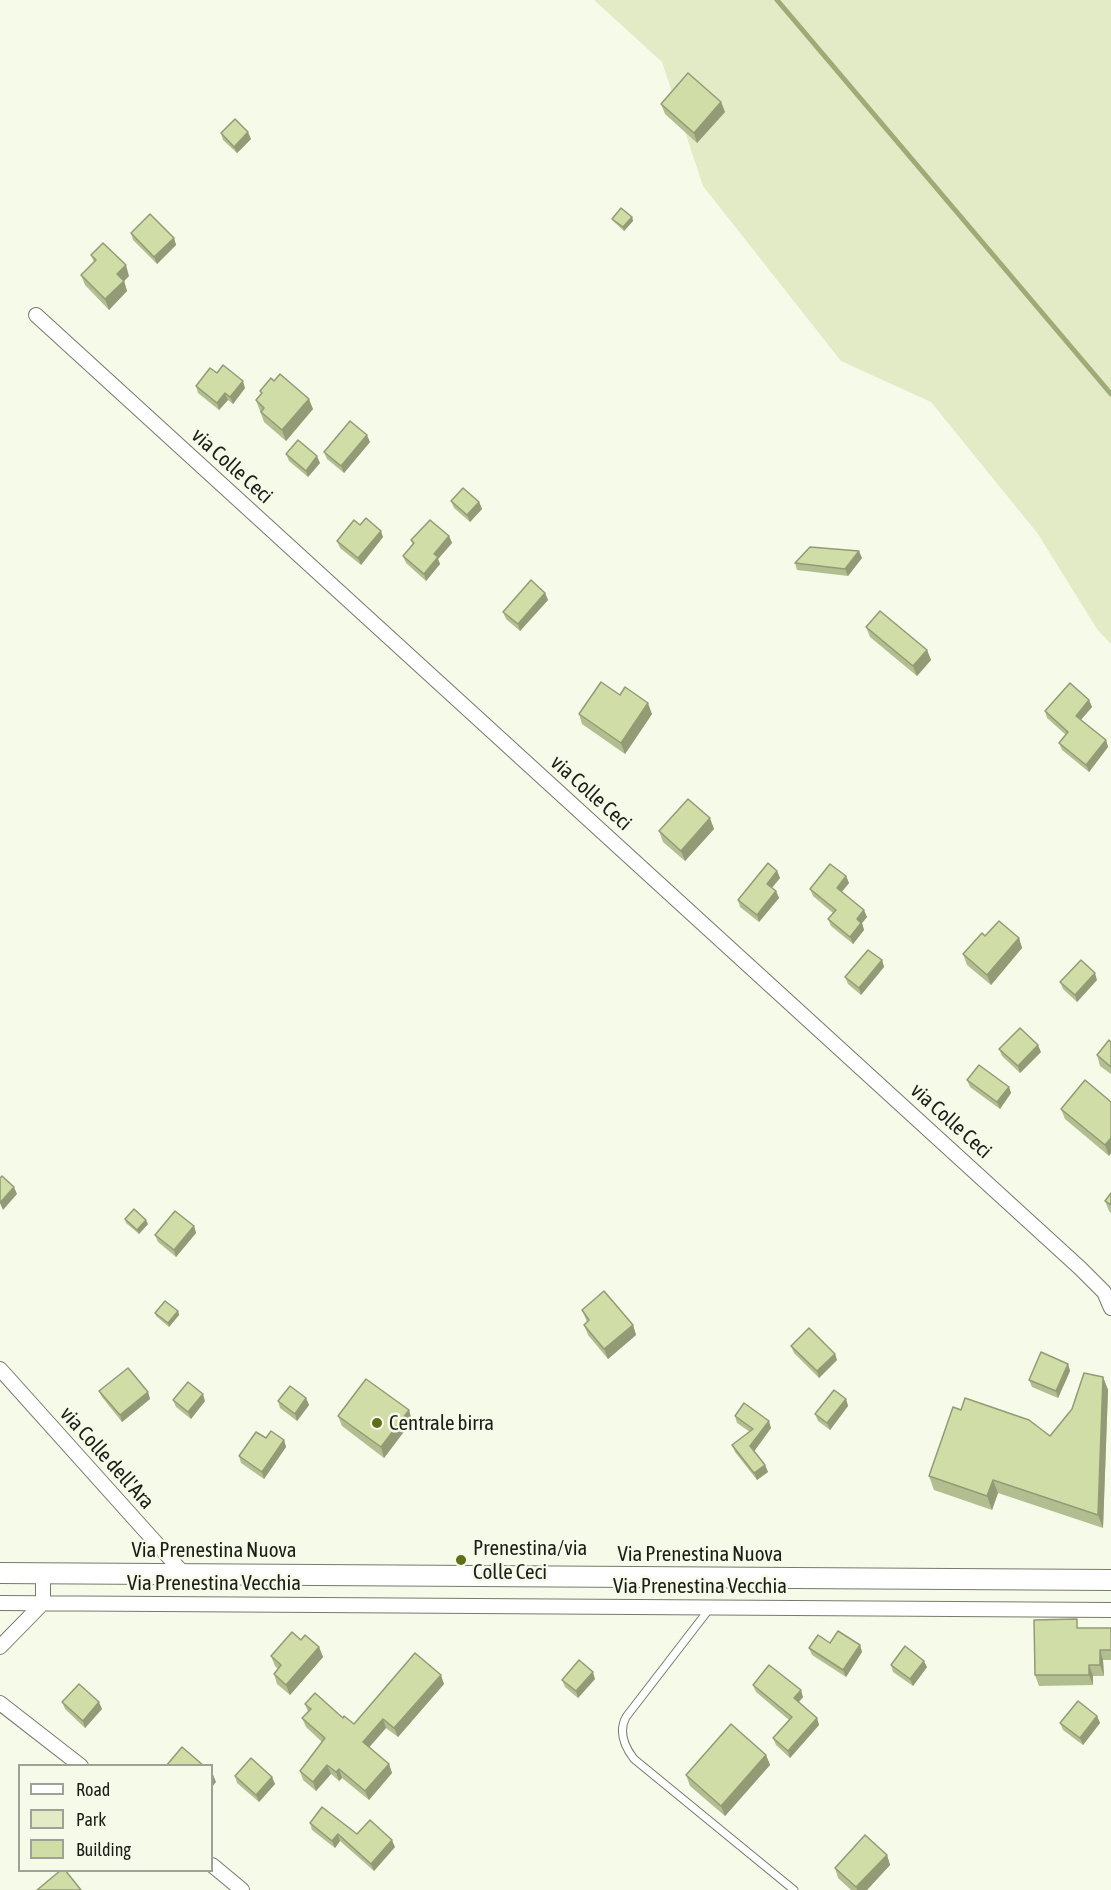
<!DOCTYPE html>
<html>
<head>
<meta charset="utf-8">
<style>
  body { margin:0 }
  #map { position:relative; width:1111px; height:1890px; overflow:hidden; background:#f6fae9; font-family:"Asap Condensed",sans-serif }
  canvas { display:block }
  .legend { position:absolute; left:18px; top:1764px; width:195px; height:108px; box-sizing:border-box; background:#f6fae9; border:2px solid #9ea295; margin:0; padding:8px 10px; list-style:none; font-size:18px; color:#1b1d17 }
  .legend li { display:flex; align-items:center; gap:12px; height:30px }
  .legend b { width:30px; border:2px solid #9ea295 }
</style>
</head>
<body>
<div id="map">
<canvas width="1111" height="1890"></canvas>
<ul class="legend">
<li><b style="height:8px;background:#fff"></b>Road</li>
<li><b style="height:16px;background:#e2ebc6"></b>Park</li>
<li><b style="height:16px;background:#d0dda7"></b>Building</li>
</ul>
</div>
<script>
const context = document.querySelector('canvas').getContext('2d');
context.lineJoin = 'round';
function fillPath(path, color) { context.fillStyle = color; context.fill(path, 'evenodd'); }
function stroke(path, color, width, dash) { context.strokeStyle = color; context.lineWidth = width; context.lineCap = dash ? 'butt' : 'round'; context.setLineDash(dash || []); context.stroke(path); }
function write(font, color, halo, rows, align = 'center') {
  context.font = font + ' "Asap Condensed",sans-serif'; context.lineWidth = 5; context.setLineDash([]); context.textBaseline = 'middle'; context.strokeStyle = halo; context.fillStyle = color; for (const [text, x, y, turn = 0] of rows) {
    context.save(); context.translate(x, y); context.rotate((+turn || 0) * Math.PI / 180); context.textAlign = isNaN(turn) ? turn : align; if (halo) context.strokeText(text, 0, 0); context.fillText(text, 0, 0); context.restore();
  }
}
fillPath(new Path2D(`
  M594,0H1111V644L1097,629L1038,534L931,402L841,361L703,186L662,62Z`), '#e2ebc6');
stroke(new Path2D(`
  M777,0L1111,394`), '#9fab77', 5);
const service = new Path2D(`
  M710,1608L626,1717C618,1732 624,1746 634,1759L794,1890`);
const minor = new Path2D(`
  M36,315L1080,1268L1104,1292L1111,1308
  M0,1369L184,1574
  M0,1603L1111,1610
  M0,1647L43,1603V1573
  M0,1703L81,1766
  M212,1865L242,1890`);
const secondary = new Path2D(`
  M0,1573L1111,1580`);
stroke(service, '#767a6b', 9);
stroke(minor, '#767a6b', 16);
stroke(secondary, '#767a6b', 22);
stroke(service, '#fff', 7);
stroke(minor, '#fff', 14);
stroke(secondary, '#fff', 20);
fillPath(new Path2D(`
  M721,102L725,112L697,143L665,114L661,104Z
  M221,133L251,139L237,153L223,140Z
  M632,217L633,221L624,231L614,222L612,219Z
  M131,233L174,238L176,245L157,264L133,240Z
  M91,255L129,276L124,281L127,291L109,310L85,285L81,275L94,262Z
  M217,373L245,388L233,404L228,400L219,410L198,393L196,386Z
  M274,381L313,409L286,441L264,422L256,400L261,394L260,391Z
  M370,442L344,473L327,459L324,452Z
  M286,454L320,463L308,477L289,461Z
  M451,501L479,502L482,509L470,522L454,508Z
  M360,525L383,537L361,565L340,548L337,541Z
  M449,536L452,543L438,559L440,564L426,581L406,563L403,556L413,545L411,540Z
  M862,558L848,576L797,570L795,563Z
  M545,593L548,600L520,631L506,619L503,612Z
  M866,627L927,650L931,660L917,676L870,637Z
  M620,695L652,714L625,754L582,724L579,714Z
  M1089,700L1092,707L1081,720L1106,740L1108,747L1089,772L1062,750L1059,743L1066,735L1047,718L1045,711Z
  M714,829L685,861L663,842L659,831Z
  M777,871L780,878L772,888L776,891L779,898L759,922L740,907L738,900Z
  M846,876L849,883L842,892L867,917L862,923L864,930L853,944L831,926L828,919L833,913L813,896L810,889Z
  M985,936L1019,938L1022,948L991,985L967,965L963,954Z
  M882,960L884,967L861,995L848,984L845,977Z
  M1097,980L1077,1002L1063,989L1060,982Z
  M1111,1042V1074L1100,1066L1097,1055Z
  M999,1049L1041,1052L1020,1073L1002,1056Z
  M967,1080L1009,1087L1011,1093L1000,1109L970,1087Z
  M1111,1102V1153L1109,1156L1065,1119L1061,1109Z
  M1111,1193V1213L1109,1211L1105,1201Z
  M125,1219L148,1224L139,1234L126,1223Z
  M194,1226L196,1233L176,1257L158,1242L155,1235Z
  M582,1310L633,1325L636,1335L608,1359L588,1335L584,1325L587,1322Z
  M178,1311L179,1315L169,1327L156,1316L155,1313Z
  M791,1346L835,1354L837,1360L819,1378L794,1353Z
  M1068,1364L1070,1371L1058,1398L1032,1387L1029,1380Z
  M1103,1377L1108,1390L1103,1528L998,1493L992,1510L934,1490L929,1476L1050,1436Z
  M99,1391L148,1392L150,1399L122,1422L102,1397Z
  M306,1398L309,1405L297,1421L280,1408L278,1401Z
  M846,1399L848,1406L830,1430L818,1421L815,1414Z
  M173,1400L205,1401L191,1419L176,1407Z
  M409,1410L412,1421L384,1458L342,1426L338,1416Z
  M735,1416L771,1428L754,1451L765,1465L768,1472L757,1480L735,1452L732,1445L750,1432L737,1423Z
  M266,1438L284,1440L286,1447L264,1479L241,1463L239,1456Z
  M1081,1628H1111V1660H1103L1104,1676H1093V1685L1039,1686L1035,1675Z
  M301,1640L319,1647L323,1657L290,1695L277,1684L274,1674L278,1669L275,1666L271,1656Z
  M830,1643L860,1645L862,1652L846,1677L812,1655L809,1648Z
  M891,1665L927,1667L913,1686L893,1672Z
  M595,1679L578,1698L565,1687L562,1680Z
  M444,1684L398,1737L386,1728L369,1747L389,1764L392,1773L369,1800L342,1778L339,1781L331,1774L316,1791L303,1780L300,1771L322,1742L306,1727L302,1718L308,1712L305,1704L343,1718L354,1724Z
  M753,1685L803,1697L799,1702L817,1718L819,1725L790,1758L776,1745L773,1738L789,1720L756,1692Z
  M62,1702L102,1709L85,1728L65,1709Z
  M1097,1716L1100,1723L1083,1745L1063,1730L1060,1723Z
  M766,1755L770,1765L725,1816L690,1786L686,1775Z
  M235,1776L272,1777L275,1784L259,1802L237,1783Z
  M310,1823L357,1834L395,1847L374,1871L340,1841L335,1848L312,1830Z
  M887,1855L890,1865L867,1890H851L838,1878L835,1868Z`), '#b3be90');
fillPath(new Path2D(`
  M721,102L725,112L697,143L694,133Z
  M248,132L251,139L237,153L234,147Z
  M632,217L633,221L624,231L623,227Z
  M174,238L176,245L157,264L154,257Z
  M126,265L129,276L124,281L127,291L109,310L105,299L117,274Z
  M243,381L245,388L233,404L230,397Z
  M225,393L228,400L219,410L217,403Z
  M309,399L313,409L286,441L282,430Z
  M367,435L370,442L344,473L341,466Z
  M317,456L320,463L308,477L306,471Z
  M479,502L482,509L470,522L467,515Z
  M381,531L383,537L361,565L358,558Z
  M449,536L452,543L438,559L440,564L426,581L424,574L434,554Z
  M859,551L862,558L848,576L845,569Z
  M545,593L548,600L520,631L518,624Z
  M927,650L931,660L917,676L913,666Z
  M1089,700L1092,707L1078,723L1076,716Z
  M648,703L652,714L625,754L621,743Z
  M1106,740L1108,747L1089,772L1086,765Z
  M710,818L714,829L685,861L681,851Z
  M777,871L780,878L769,891L767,884Z
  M846,876L849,883L839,895L837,888Z
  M776,891L779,898L759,922L757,915Z
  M864,910L867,917L862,923L864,930L853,944L850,937L857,919Z
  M1019,938L1022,948L991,985L987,975Z
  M882,960L884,967L861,995L859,988Z
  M1095,973L1097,980L1077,1002L1075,995Z
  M1038,1045L1041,1052L1020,1073L1018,1066Z
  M1009,1087L1011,1093L1000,1109L997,1102Z
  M1111,1138V1153L1109,1156L1105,1145Z
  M14,1187L17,1194L3,1210L0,1203Z
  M146,1220L148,1224L139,1234L137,1230Z
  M194,1226L196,1233L176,1257L174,1250Z
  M178,1311L179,1315L169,1327L168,1323Z
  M633,1325L636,1335L608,1359L604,1349Z
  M835,1354L837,1360L819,1378L817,1371Z
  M1068,1364L1070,1371L1058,1398L1056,1391Z
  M1103,1377L1108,1390L1103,1528L1098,1515Z
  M148,1392L150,1399L122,1422L120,1415Z
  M203,1394L205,1401L191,1419L188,1412Z
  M306,1398L309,1405L297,1421L295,1414Z
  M846,1399L848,1406L830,1430L827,1423Z
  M409,1410L412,1421L384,1458L381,1447Z
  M769,1421L771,1428L753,1453L750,1446Z
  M284,1440L286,1447L264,1479L262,1472Z
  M765,1465L768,1472L757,1480L754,1473Z
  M993,1480L998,1493L992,1510L987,1496Z
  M860,1645L862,1652L846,1677L843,1670Z
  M319,1647L323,1657L290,1695L286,1685Z
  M1100,1650L1103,1660L1104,1676L1100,1665Z
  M924,1661L927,1667L913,1686L910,1679Z
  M1089,1665L1093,1676V1685L1089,1675Z
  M593,1672L595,1679L578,1698L576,1691Z
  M441,1675L444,1684L398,1737L394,1728Z
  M801,1690L803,1697L796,1705L794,1698Z
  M99,1702L102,1709L85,1728L83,1721Z
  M1097,1716L1100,1723L1083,1745L1080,1738Z
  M817,1718L819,1725L790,1758L788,1751Z
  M383,1719L386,1728L366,1751L363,1742Z
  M766,1755L770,1765L725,1816L721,1806Z
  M389,1764L392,1773L369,1800L365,1791Z
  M327,1765L331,1774L316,1791L313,1782Z
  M339,1769L342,1778L339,1781L336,1772Z
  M212,1772L216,1782L212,1787Z
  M272,1777L275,1784L259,1802L256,1795Z
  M338,1834L340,1841L335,1848L332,1841Z
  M392,1840L395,1847L374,1871L371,1864Z
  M887,1855L890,1865L867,1890H857L856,1887Z`), '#929b75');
const building = new Path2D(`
  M688,73L721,102L694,133L661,104Z
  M235,119L248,132L234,147L221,133Z
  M621,208L632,217L623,227L612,219Z
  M150,214L174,238L154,257L131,233Z
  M103,243L126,265L117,274L124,281L105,299L81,275L96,260L91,255Z
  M223,365L243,381L230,397L225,393L217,403L196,386L210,368L217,373Z
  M280,374L309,399L282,430L261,412L264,408L256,400L262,393L260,391L271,378L274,381Z
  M350,421L367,435L341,466L324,452Z
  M298,440L317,456L306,471L286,454Z
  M463,488L479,502L467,515L451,501Z
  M366,518L381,531L358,558L337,541L354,520L360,525Z
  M430,520L449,536L434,554L438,557L424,574L403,556L414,543L411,540Z
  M810,547L859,551L845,569L795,563Z
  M531,580L545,593L518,624L503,612Z
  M880,611L927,650L913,666L866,627Z
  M601,682L620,695L625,687L648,703L621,743L579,714Z
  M1070,683L1089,700L1076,716L1106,740L1086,765L1059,743L1068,732L1045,711Z
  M688,799L710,818L681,851L659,831Z
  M768,863L777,871L767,884L776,891L757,915L738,900Z
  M830,864L846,876L837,888L864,910L857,919L861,923L850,937L828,919L836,910L810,889Z
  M999,921L1019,938L987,975L963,954L982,933L985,936Z
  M868,950L882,960L859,988L845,977Z
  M1081,960L1095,973L1075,995L1060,982Z
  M1020,1028L1038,1045L1018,1066L999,1049Z
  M1109,1040L1111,1042V1067L1097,1055Z
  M979,1065L1009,1087L997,1102L967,1080Z
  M1085,1080L1111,1102V1138L1105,1145L1061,1109Z
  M2,1176L14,1187L0,1203V1178Z
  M1111,1193V1205L1105,1201Z
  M134,1209L146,1220L137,1230L125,1219Z
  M175,1211L194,1226L174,1250L155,1235Z
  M604,1291L633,1325L604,1349L584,1325L589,1320L582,1310Z
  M165,1301L178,1311L168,1323L155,1313Z
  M809,1328L835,1354L817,1371L791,1346Z
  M1041,1352L1068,1364L1056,1391L1029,1380Z
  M128,1368L148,1392L120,1415L99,1391Z
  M1084,1373L1103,1377L1098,1515L993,1480L987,1496L929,1476L953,1407L961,1410L965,1398L1029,1420L1050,1436L1072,1409Z
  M366,1379L409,1410L381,1447L338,1416Z
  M188,1382L203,1394L188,1412L173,1400Z
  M290,1386L306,1398L295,1414L278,1401Z
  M834,1390L846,1399L827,1423L815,1414Z
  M744,1403L769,1421L750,1446L765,1465L754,1473L732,1445L753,1429L735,1416Z
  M271,1431L284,1440L262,1472L239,1456L256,1432L266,1438Z
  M1077,1619V1628H1111V1650H1100V1665H1089V1675H1035L1034,1620Z
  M838,1631L860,1645L843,1670L809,1648L818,1635L830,1643Z
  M292,1632L301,1640L305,1635L319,1647L286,1685L274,1674L281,1665L271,1656Z
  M905,1646L924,1661L910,1679L891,1665Z
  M415,1653L441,1675L394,1728L383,1719L363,1742L389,1764L365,1791L339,1769L336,1772L327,1765L313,1782L300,1771L325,1738L302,1718L311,1709L305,1704L315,1693L343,1718L344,1716L354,1724Z
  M579,1660L593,1672L576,1691L562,1680Z
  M769,1665L801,1690L794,1698L817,1718L788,1751L773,1738L792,1717L753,1685Z
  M79,1684L99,1702L83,1721L62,1702Z
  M1078,1701L1097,1716L1080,1738L1060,1723Z
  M731,1724L766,1755L721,1806L686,1775Z
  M182,1747L204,1766H166Z
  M251,1758L272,1777L256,1795L235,1776Z
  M322,1807L357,1834L370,1820L392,1840L371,1864L338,1834L332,1841L310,1823Z
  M865,1835L887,1855L856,1887L835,1868Z
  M61,1870H65L81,1890H37Z`);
fillPath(building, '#d0dda7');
stroke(building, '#929b75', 1.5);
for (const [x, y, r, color] of [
  [377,1423,6,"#5f6e19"],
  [461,1560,6,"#5f6e19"]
]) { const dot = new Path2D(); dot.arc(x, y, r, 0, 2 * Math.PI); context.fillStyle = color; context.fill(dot); stroke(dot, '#f6fae9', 2); }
write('21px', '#1b1d17', '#f6fae9', [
  ["via Colle Ceci",232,466,42],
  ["via Colle Ceci",591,793,42],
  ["via Colle Ceci",951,1121,42],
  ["via Colle dell'Ara",107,1458,48],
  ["Via Prenestina Nuova",214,1550],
  ["Via Prenestina Nuova",700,1554],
  ["Via Prenestina Vecchia",214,1583],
  ["Via Prenestina Vecchia",700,1586]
]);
write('21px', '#1b1d17', '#f6fae9', [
  ["Centrale birra",389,1423],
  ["Prenestina/via",473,1548],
  ["Colle Ceci",473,1572]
], 'left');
</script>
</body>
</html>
